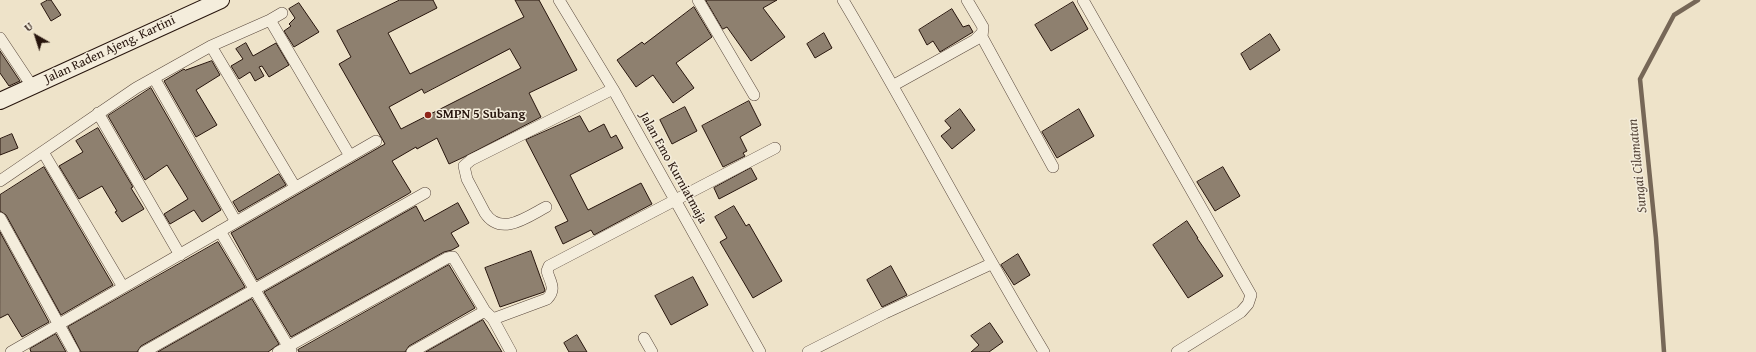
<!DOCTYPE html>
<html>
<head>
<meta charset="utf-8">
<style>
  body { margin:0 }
  #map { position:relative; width:1756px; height:352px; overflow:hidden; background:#eee3c9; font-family:"Gentium Book Plus",serif }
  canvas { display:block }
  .north { position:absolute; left:16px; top:16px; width:40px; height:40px; -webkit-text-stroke:3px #f4eddc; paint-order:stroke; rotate:321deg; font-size:11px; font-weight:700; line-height:16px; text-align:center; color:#27150d }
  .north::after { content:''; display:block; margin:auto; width:14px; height:18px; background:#27150d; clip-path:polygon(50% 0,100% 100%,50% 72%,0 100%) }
</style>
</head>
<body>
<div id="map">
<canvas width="1756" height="352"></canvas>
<div class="north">U</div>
</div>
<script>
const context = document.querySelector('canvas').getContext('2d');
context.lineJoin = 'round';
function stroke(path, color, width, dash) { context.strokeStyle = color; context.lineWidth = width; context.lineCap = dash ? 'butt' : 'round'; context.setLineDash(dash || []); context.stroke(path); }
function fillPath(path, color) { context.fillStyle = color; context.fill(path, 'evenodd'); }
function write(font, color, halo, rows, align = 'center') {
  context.font = font + ' "Gentium Book Plus",serif'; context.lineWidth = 3; context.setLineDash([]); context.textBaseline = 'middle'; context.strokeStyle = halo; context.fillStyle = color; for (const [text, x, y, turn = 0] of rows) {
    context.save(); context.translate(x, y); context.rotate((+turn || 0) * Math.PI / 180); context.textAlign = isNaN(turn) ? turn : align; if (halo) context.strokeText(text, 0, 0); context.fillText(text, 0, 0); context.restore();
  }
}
stroke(new Path2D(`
  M1664,352L1656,238L1640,79L1674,15L1698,0`), '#766757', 4.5);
const building = new Path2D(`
  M48,0H51L61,15L51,21L41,4Z
  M400,0H433L437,8L388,33L410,74L524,17L515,0H539L577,70L529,93L541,117L464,157L449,164L437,138L417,149L416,147L392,161L411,192L408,194L257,280L231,233L385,144L339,64L351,57L337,31ZM510,49L521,68L401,129L389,107L422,89L424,93Z
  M706,0H777L763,8L785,37L751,61L727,27L723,29Z
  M1073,2L1088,29L1051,51L1035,25Z
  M299,3L319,32L294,47L284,31L291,26L289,24L295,18L289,9Z
  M694,7L712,37L676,63L694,88L673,103L653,75L636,87L617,60L642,42L644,44Z
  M952,9L963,27L969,25L973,32L940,52L933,41L927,45L919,30Z
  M824,33L832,48L815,58L807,44Z
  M1270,34L1280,50L1250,70L1241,54Z
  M246,43L253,56L276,43L289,65L269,77L262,66L259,67L264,76L255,81L250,72L239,79L231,66L243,59L236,49Z
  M0,51L20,81L9,86L0,73Z
  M212,61L220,75L196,90L217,125L196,137L164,81L184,69L185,70Z
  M151,88L221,210L202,222L194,210L170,224L164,214L188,199L182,189L167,165L145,180L108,116Z
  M749,101L761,125L740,137L747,151L743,153L745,156L723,167L702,126Z
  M685,107L697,131L672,144L660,120Z
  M960,109L975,130L952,149L941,136L951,128L945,121Z
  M1079,109L1094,136L1057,158L1042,132Z
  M580,116L589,132L604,124L611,138L616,135L623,148L570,175L588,210L641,183L652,204L594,235L591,230L563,244L555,227L568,221L526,140Z
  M98,128L133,187L131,188L144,209L122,222L115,212L117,211L102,186L79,199L59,166L83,152L76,141Z
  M12,134L18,148L0,155V139Z
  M44,167L113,285L61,315L6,215L0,211V195Z
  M1223,167L1240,196L1215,211L1197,182Z
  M751,168L757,179L719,199L714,188Z
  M279,174L286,185L239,212L233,202Z
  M458,203L469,223L451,233L459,246L452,250L444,252L291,337L264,292L416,206L424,221Z
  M734,206L746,226L749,224L782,281L753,298L720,242L727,238L715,217Z
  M1187,221L1198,238H1197L1223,276L1188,298L1153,245Z
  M0,232L49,322L22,337L8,314L0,318Z
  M218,242L245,287L141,346L137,352H81L68,327Z
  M531,251L545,290L544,292L500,307L485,268Z
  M1018,254L1030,275L1014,285L1001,265Z
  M449,265L475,308L409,346L405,352H299L298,350Z
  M891,266L907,295L882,307L867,280Z
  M693,277L708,305L671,325L655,296Z
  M252,299L279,344L268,352H158Z
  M483,320L502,352H426Z
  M990,323L1003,342L989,352H971L979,345L971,336Z
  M56,334L66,352H31L30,349Z
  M577,335L587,352H569L564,343Z`);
fillPath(building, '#8e806f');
stroke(building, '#27150d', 1);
const minor = new Path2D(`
  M559,0L613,89L760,352
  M698,0L754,95
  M843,0C912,116 974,236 1044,352
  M1083,0L1251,295L1248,304L1241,312L1177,352
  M270,20L350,156
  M982,37L1053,167
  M0,38L32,86
  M211,46L295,187
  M154,78L236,222
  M894,85L975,40L981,34L982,37L983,27L967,0
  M98,113L180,255
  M43,152L123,287
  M0,181L136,88L211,46L270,20L282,13
  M546,207C527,217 501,237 485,213L467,179L464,166L471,160L613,89
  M0,218L74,352
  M220,231L291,351
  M493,319L547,299C557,289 550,282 547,271L549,266L775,148
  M644,338L652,352
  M11,352L376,141
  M144,352L425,193
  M278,352L447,258L453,257L485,311L493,319L511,352
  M412,352L485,311
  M808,352L885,313L991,264`);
const secondary = new Path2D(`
  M0,101L221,0`);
stroke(minor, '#59483c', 12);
stroke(secondary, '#27150d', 18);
stroke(minor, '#f4eddc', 11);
stroke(secondary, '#f4eddc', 16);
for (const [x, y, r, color] of [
  [428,115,4,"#8f2418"]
]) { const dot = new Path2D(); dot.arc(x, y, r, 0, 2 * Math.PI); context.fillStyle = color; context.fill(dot); stroke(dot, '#f4eddc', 1.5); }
write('13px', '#27150d', '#f4eddc', [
  ["Jalan Raden Ajeng. Kartini",110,50,-25],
  ["Jalan Emo Kurniatmaja",673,168,61]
]);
write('bold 13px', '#27150d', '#f4eddc', [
  ["SMPN 5 Subang",436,115]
], 'left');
write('italic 14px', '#5b4b3f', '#f4eddc', [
  ["Sungai Cilamatan",1638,166,-96]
]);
</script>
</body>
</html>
